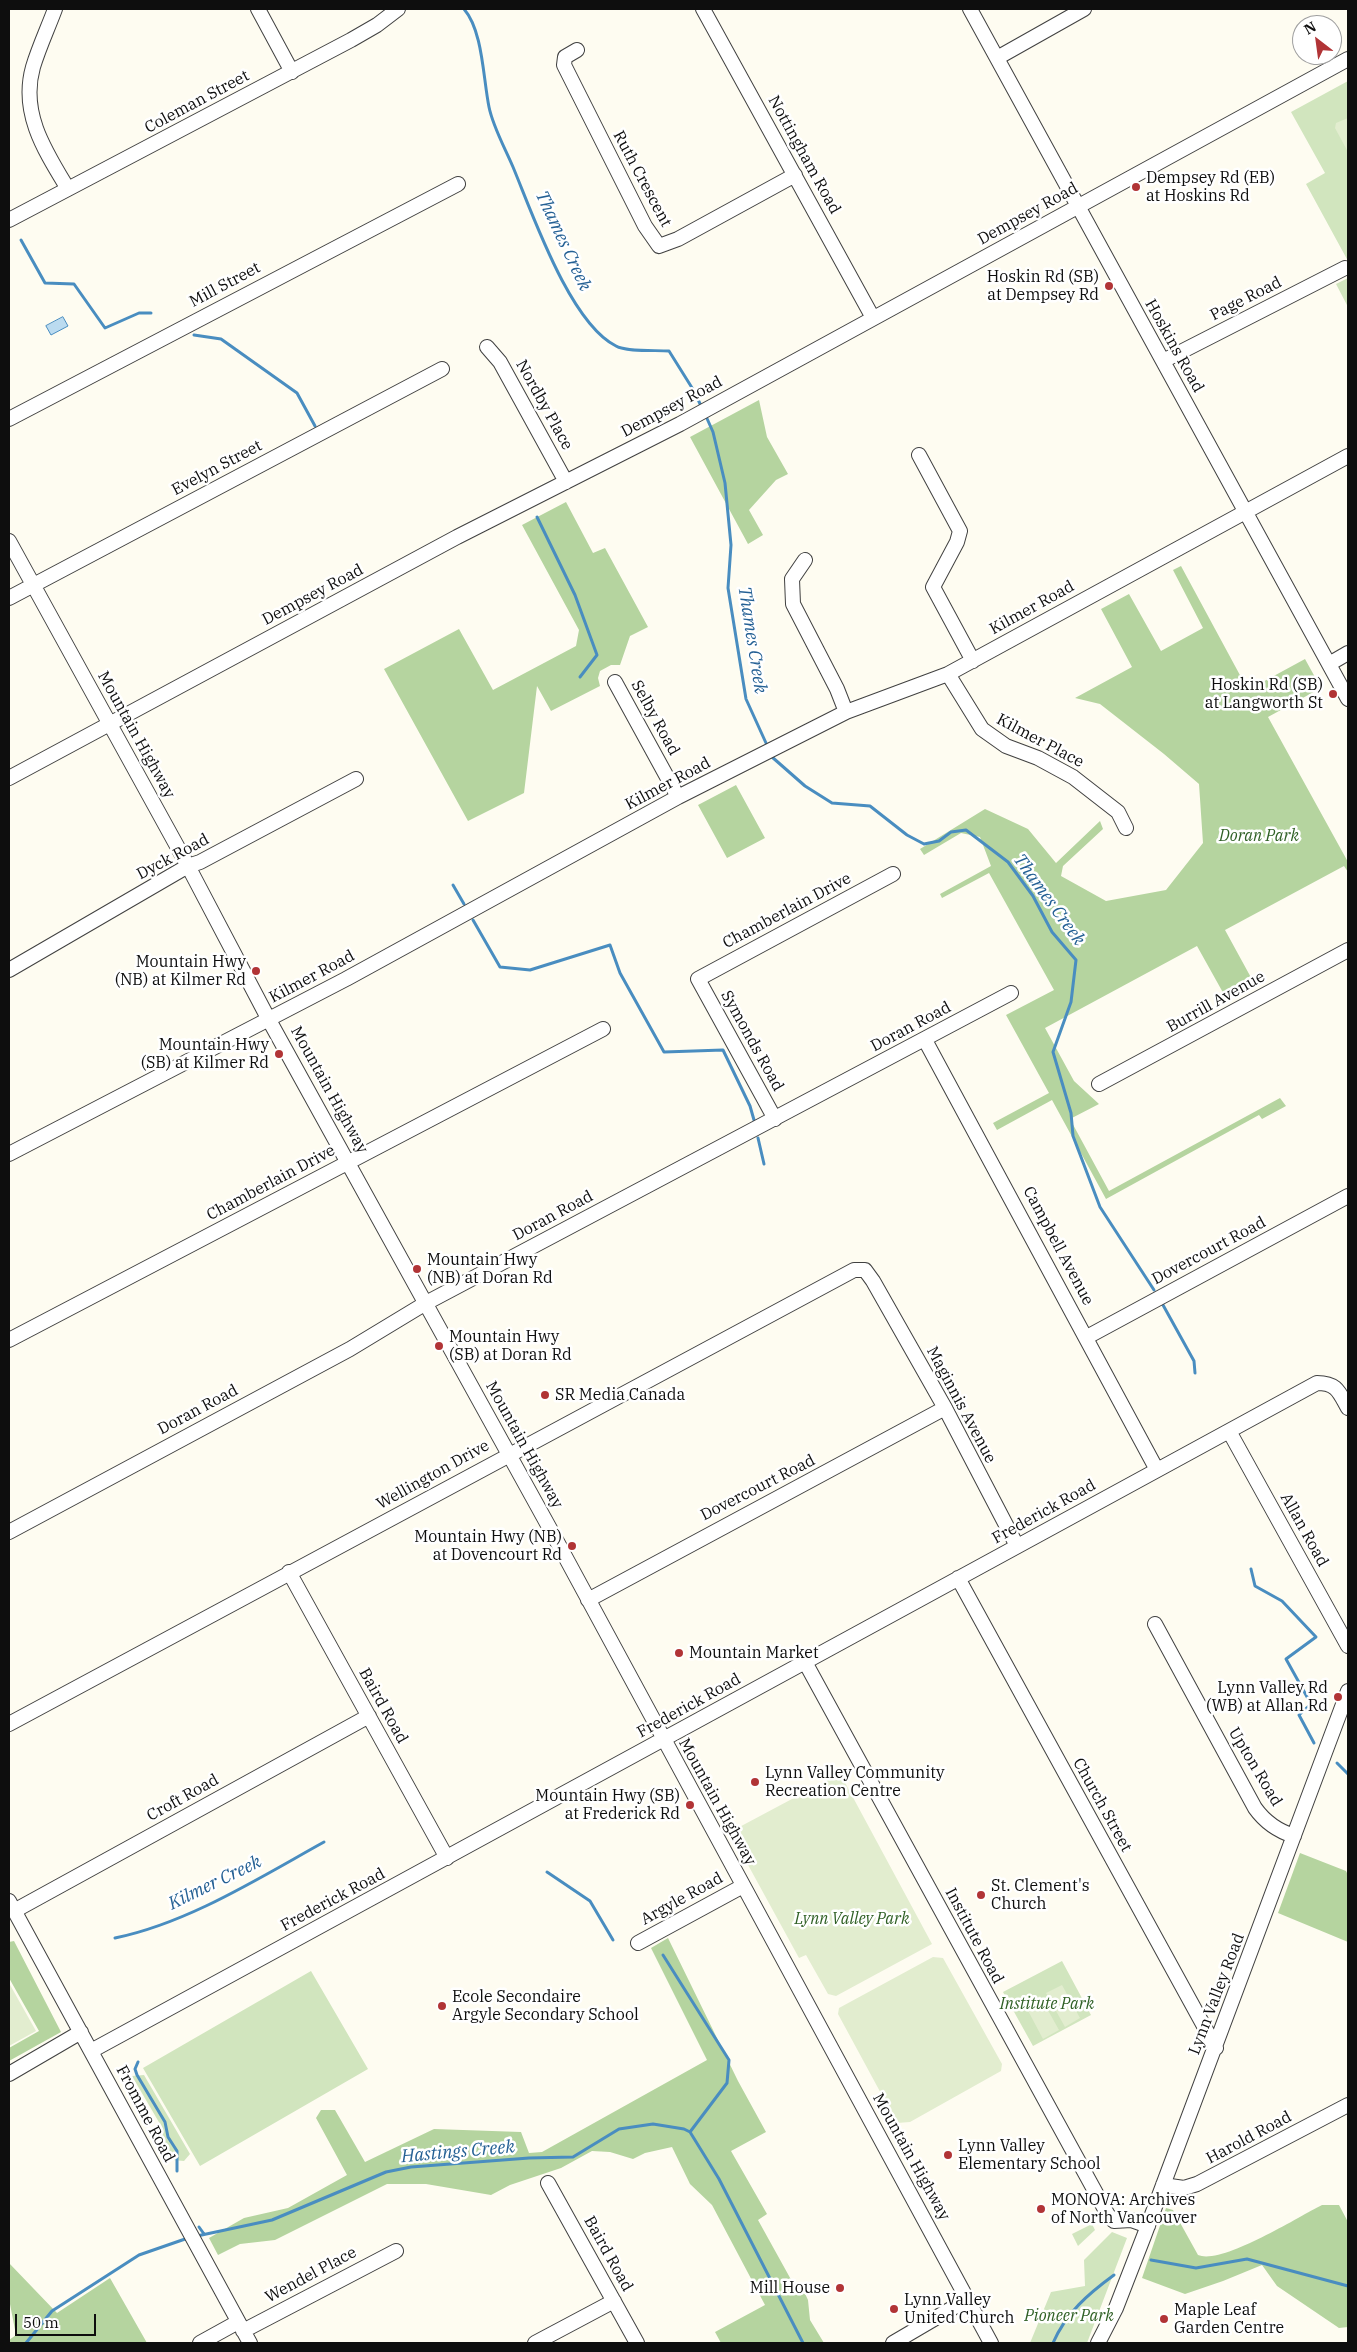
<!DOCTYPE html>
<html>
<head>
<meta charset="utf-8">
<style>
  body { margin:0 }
  #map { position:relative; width:1357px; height:2352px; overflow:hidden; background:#fefcf1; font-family:"IBM Plex Serif",serif }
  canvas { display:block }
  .frame { position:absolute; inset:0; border:10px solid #0e0e0e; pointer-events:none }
  .north { position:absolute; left:1292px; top:15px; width:50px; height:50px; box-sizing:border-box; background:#fff; border:1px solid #9f9f9f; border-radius:50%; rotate:330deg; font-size:14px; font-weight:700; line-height:20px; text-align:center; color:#0e0e0e }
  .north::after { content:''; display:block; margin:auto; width:18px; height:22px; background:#b13436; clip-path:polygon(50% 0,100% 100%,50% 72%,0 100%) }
  .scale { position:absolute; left:15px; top:2314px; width:81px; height:22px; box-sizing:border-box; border:2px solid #0e0e0e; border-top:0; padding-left:6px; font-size:15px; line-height:18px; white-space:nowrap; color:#0e0e0e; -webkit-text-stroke:4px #fff; paint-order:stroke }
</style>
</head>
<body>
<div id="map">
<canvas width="1357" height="2352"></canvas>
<div class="frame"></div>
<div class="north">N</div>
<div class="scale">50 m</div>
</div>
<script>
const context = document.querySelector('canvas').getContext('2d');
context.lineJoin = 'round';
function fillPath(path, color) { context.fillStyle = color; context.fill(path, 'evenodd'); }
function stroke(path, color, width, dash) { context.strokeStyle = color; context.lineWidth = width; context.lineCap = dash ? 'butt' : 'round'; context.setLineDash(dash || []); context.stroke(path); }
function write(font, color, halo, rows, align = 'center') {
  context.font = font + ' "IBM Plex Serif",serif'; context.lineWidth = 5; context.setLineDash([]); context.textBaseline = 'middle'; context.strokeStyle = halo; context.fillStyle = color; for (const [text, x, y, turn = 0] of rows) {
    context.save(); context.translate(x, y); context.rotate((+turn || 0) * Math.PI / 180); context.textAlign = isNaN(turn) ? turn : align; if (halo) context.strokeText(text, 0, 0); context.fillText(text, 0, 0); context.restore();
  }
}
fillPath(new Path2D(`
  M1348,81V261L1306,184L1325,173L1291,112Z
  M1348,278V307L1336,284Z
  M1062,1961L1091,2015L1033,2046L1003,1992Z
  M311,1971L368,2069L200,2166L143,2068Z
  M144,2075L190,2154L184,2161L173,2160L161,2134L160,2124L132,2076Z
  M1092,2224L1095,2230L1078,2246L1072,2234Z
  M1112,2232L1127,2238L1087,2343H1030L1051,2292L1085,2286L1084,2260Z`), '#d1e5be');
fillPath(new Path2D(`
  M759,400L767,437L788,474L776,480L749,510L763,535L748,544L690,437Z
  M566,502L593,553L605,548L648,627L630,636L620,665H611L600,671L598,678L600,686L551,711L537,686L524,793L468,821L384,669L459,629L493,690L576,646L579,630L522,525Z
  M1181,566L1248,690L1305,659L1321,688L1268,717L1348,862V872L1344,866L1225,930L1254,983L1226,998L1197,946L1045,1028L1074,1081L1099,1104L1070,1119L1109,1191L1280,1098L1286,1106L1262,1119L1259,1115L1106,1199L1052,1100L997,1130L993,1123L1049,1093L1006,1015L1054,990L989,873L942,898L940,894L991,866L980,837L961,833L924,855L920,849L985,809L1028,829L1056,863L1100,821L1103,829L1063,866L1061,876L1106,901L1166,890L1203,843L1199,784L1164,754L1100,704L1075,698L1132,667L1101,609L1129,594L1161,651L1203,628L1173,570Z
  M736,785L765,838L727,858L698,805Z
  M1300,1853L1346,1871L1348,1875V1942L1278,1913Z
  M668,1938L738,2081L766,2132L731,2151L767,2214L758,2220L794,2285L800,2283L808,2300L810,2320L824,2343H721L715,2332L765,2305L712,2205L690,2184L672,2147L645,2153L633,2159L610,2152L592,2151L561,2168L510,2185L491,2195L426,2184H387L275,2240L240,2244L218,2255L209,2238L244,2218L288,2208L347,2175L316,2118L321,2110H335L365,2162L434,2129L521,2132L529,2153L542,2152L707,2060L651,1948Z
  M14,1941L61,2032L9,2061V2048L39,2031L9,1978V1942Z
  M1322,2205H1339L1348,2222V2327L1339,2328L1277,2286L1262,2265L1223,2281L1185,2294L1142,2278L1166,2208L1173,2210L1198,2255C1222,2265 1296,2218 1322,2205Z
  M9,2263L57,2313L110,2278L147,2343H9V2340L16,2335L9,2299Z`), '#b5d49f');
fillPath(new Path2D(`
  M1348,118V152L1335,128L1336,123Z
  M837,1775L842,1777L932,1944L836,1996L828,1994L806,1955L799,1958L730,1832Z
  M933,1957L943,1958L1002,2064L1001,2071L910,2122L897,2123L838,2014L839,2008Z
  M9,1983L36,2031L9,2046Z
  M1062,1985L1080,2018L1065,2027L1046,1993Z
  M1040,1996L1059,2030L1043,2039L1025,2005Z`), '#e2edcf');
const water = new Path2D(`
  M63,317L68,326L51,335L46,326Z`);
fillPath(water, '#bbdbf0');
stroke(water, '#498dc0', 1);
stroke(new Path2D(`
  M464,9C483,31 483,78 489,107C493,127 505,148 513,167C533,215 570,323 616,346C626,352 656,350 669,351L694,391L702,408
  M21,240L45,283L74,284L105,328L139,313H151
  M194,335L221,339L297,393L315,426
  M705,414L713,432L725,483L731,545L728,588L746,699L766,743
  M537,517L575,595L597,655L580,677
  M772,757L805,786L832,803L870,806L907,835L924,844L939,841L951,832L966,830L1008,862L1033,896L1052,932L1076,960L1071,1002L1053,1052L1071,1113L1073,1136L1100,1207L1154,1290
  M453,885L464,904
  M473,920L500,967L530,970L610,945L620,973L664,1052L723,1050L750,1106L754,1120
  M758,1138L764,1164
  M1163,1305L1194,1361L1195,1373
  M1251,1569L1255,1586L1282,1601L1316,1637L1286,1659L1311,1704L1299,1715L1314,1743
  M1337,1763L1348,1774
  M547,1872L590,1901L613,1940
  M115,1938C188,1923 259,1878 324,1842
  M663,1955L729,2060L727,2083L690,2132
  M138,2062L135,2069L137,2075L165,2122L168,2137L177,2151V2171
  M199,2227L204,2234
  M197,2236L272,2220L386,2172L411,2167L529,2158L573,2157L619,2129L653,2124L684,2129L690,2132L719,2179L803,2343
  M1151,2260L1196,2268L1247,2259L1348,2286
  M26,2343L52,2311L139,2255L188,2238
  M1053,2343C1066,2313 1088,2294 1114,2275`), '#498dc0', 3);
const minor = new Path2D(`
  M55,9C48,28 39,47 33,67C20,113 45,151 68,189
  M258,9L292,72
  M703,9L873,318
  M970,9L1348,699
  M577,50L565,57L564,65L645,226L659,246L678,239L795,175
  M997,58L1084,9
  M9,220L351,40L377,25L398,9
  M487,347L500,362L566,482
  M1163,361L1345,268
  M9,419L458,184
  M919,455L960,531L957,542L933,587L973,661
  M9,541L188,866L269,1020L554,1536L991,2343
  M805,560L792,579L793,604L837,689L846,712
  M9,598L442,369
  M1329,664L1348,653
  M948,674L982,729L1006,746L1038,758L1073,777L1118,812L1126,828
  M615,682L678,797
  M9,778L457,537L680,424L1348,59
  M9,970L188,866L200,862L356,779
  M925,1040L1157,1470
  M1099,1084L1348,950
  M775,1119L698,979L893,874
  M9,1154L346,979L678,797L846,712L948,674L1348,456
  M1087,1337L1348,1196
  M9,1340L603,1029
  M1229,1431L1348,1646
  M9,1532L350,1349L426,1303L1011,993
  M289,1572L447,1858
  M958,1578L1216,2048
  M588,1600L945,1408
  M1155,1624L1255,1808C1265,1822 1278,1831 1294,1836
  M805,1662L1108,2215L1114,2221L1131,2220L1148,2226
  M9,1724L854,1270H865L873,1281L945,1408L1017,1546
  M9,1901L250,2343
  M14,1911L369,1716
  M638,1943L743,1886
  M91,2051L1317,1383C1337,1383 1339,1392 1348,1408
  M9,2074L81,2032
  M548,2183L637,2343
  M1163,2185L1184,2188L1197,2184L1348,2105
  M243,2331L396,2251
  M200,2343L238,2322
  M535,2343L614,2301
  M893,2343L968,2299
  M1098,2343L1116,2308L1144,2236L1348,1691`);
stroke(minor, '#414141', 16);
stroke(minor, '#fff', 14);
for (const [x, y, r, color] of [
  [1136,187,5,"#b13436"],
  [1109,286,5,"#b13436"],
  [1333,694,5,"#b13436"],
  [256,971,5,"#b13436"],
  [279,1054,5,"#b13436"],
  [417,1269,5,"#b13436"],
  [439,1346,5,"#b13436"],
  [545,1395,5,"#b13436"],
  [572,1546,5,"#b13436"],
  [679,1653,5,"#b13436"],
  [1338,1697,5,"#b13436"],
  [755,1782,5,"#b13436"],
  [690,1805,5,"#b13436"],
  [981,1895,5,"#b13436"],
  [442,2006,5,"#b13436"],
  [948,2155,5,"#b13436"],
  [1041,2209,5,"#b13436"],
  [840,2288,5,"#b13436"],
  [894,2309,5,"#b13436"],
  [1164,2319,5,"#b13436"]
]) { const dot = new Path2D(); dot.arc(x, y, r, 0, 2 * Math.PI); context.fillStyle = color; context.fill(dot); stroke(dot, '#fff', 2); }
write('16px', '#0e0e0e', '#fff', [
  ["Coleman Street",197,102,-28],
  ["Nottingham Road",804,155,61],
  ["Ruth Crescent",642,179,62],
  ["Dempsey Road",1028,214,-29],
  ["Mill Street",225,285,-28],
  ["Page Road",1246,299,-27],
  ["Hoskins Road",1174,346,61],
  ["Nordby Place",544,405,61],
  ["Dempsey Road",672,407,-28],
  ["Evelyn Street",217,468,-28],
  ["Dempsey Road",313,595,-28],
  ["Kilmer Road",1032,608,-29],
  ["Selby Road",655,718,61],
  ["Mountain Highway",136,735,61],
  ["Kilmer Place",1040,741,28],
  ["Kilmer Road",668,784,-28],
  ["Dyck Road",173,857,-28],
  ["Chamberlain Drive",787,911,-28],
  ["Kilmer Road",312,977,-28],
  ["Burrill Avenue",1216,1002,-29],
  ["Doran Road",911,1027,-28],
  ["Symonds Road",752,1041,61],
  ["Mountain Highway",329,1090,61],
  ["Chamberlain Drive",271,1183,-28],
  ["Doran Road",553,1216,-28],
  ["Campbell Avenue",1058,1246,62],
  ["Dovercourt Road",1209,1251,-28],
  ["Maginnis Avenue",961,1405,62],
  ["Doran Road",198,1410,-28],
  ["Mountain Highway",524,1445,61],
  ["Wellington Drive",433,1475,-29],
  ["Dovercourt Road",758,1488,-27],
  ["Frederick Road",1044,1512,-29],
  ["Allan Road",1304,1530,61],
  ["Baird Road",383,1706,61],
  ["Frederick Road",689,1706,-29],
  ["Upton Road",1255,1767,59],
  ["Croft Road",183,1798,-29],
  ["Mountain Highway",717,1802,61],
  ["Church Street",1102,1805,61],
  ["Argyle Road",682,1899,-29],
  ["Frederick Road",333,1900,-28],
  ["Institute Road",974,1936,62],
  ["Lynn Valley Road",1217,1994,-69],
  ["Fromme Road",145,2114,62],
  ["Harold Road",1249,2138,-28],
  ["Mountain Highway",911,2157,61],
  ["Baird Road",608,2254,61],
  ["Wendel Place",311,2275,-28]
]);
write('16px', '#0e0e0e', '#fff', [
  ["Dempsey Rd (EB)",1146,178],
  ["at Hoskins Rd",1146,196],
  ["Hoskin Rd (SB)",1099,277,"right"],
  ["at Dempsey Rd",1099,295,"right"],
  ["Hoskin Rd (SB)",1323,685,"right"],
  ["at Langworth St",1323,703,"right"],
  ["Mountain Hwy",246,962,"right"],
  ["(NB) at Kilmer Rd",246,980,"right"],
  ["Mountain Hwy",269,1045,"right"],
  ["(SB) at Kilmer Rd",269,1063,"right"],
  ["Mountain Hwy",427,1260],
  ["(NB) at Doran Rd",427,1278],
  ["Mountain Hwy",449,1337],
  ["(SB) at Doran Rd",449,1355],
  ["SR Media Canada",555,1395],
  ["Mountain Hwy (NB)",562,1537,"right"],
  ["at Dovencourt Rd",562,1555,"right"],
  ["Mountain Market",689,1653],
  ["Lynn Valley Rd",1328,1688,"right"],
  ["(WB) at Allan Rd",1328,1706,"right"],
  ["Lynn Valley Community",765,1773],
  ["Recreation Centre",765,1791],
  ["Mountain Hwy (SB)",680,1796,"right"],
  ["at Frederick Rd",680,1814,"right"],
  ["St. Clement's",991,1886],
  ["Church",991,1904],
  ["Ecole Secondaire",452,1997],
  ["Argyle Secondary School",452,2015],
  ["Lynn Valley",958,2146],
  ["Elementary School",958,2164],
  ["MONOVA: Archives",1051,2200],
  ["of North Vancouver",1051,2218],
  ["Mill House",830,2288,"right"],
  ["Lynn Valley",904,2300],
  ["United Church",904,2318],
  ["Maple Leaf",1174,2310],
  ["Garden Centre",1174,2328]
], 'left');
write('italic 16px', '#2f6025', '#fff', [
  ["Doran Park",1259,836],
  ["Lynn Valley Park",852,1919],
  ["Institute Park",1047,2004],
  ["Pioneer Park",1069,2316]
]);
write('italic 18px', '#246094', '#fff', [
  ["Thames Creek",563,241,65],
  ["Thames Creek",752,640,81],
  ["Thames Creek",1049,900,54],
  ["Kilmer Creek",215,1883,-26],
  ["Hastings Creek",458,2152,-5]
]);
</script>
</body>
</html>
